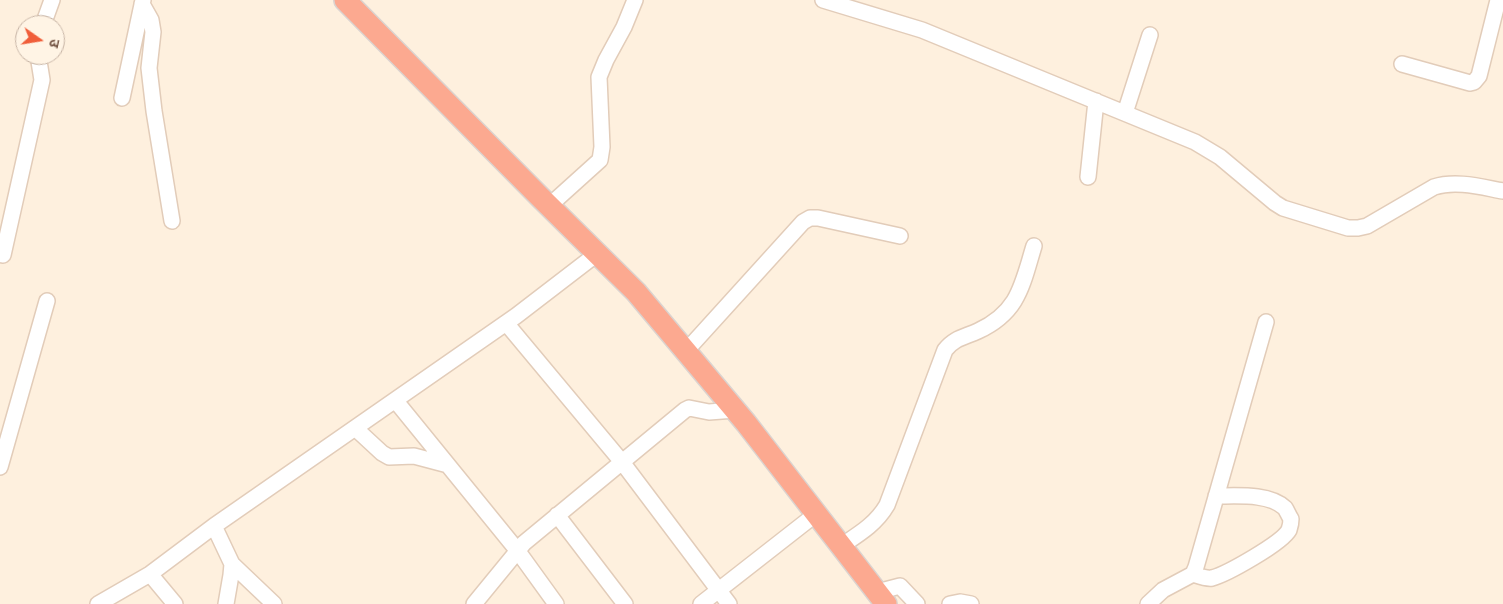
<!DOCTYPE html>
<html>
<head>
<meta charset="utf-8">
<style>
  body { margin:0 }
  #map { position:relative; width:1503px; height:604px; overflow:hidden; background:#fef0de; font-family:"Fira Sans","Noto Sans Devanagari",sans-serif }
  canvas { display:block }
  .north { position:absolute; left:15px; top:15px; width:50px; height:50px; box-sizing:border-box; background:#fff4e5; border:1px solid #c7b4a5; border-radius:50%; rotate:103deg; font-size:14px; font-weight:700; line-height:20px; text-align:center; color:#745545 }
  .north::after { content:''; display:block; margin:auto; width:18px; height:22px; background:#f05e3a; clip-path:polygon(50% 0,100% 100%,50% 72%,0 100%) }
</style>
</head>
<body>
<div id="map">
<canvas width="1503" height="604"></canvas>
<div class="north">उ</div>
</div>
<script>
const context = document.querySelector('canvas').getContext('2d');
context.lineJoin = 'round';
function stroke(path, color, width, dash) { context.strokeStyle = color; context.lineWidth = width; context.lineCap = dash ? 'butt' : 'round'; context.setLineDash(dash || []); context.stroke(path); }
const minor = new Path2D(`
  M823,0L922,30L1195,142L1220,157L1275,203L1283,208L1348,228H1358L1367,226L1434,187C1456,180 1481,187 1503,191
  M142,4L151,20L153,32L149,68L154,111L172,221
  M43,25L52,0
  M1402,64L1470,83L1474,82L1479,76L1498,0
  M122,98L143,0
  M1125,113L1150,35
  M1088,177L1096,101
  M549,206L600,160L602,147L599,77L606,60L624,27L635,0
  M3,255L42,80L38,55
  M506,323L622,462L729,604
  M686,351L803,222L810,218H818L900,236
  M395,400L517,550L556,604
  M355,428L382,453L389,457L414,456L448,465
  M0,467L47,301
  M557,515L625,604
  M214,526L232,564L231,575L226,604
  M841,546C859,534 876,524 887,505L945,350C954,338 965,337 978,331C1019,312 1022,285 1034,246
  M232,564L274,604
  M150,574L175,604
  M1193,574C1199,576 1206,579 1212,578C1227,574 1282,543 1289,530C1290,527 1291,522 1291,519C1289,516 1287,511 1285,508C1269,493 1237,496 1216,496
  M877,592L900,586L917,604
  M98,604L150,574L214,526L516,316L598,253
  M474,604L524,543L685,410L689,408L709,412L735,410
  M701,604L816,514
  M950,604L960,602L971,604
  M1148,604L1163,590L1193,574L1196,567L1266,322`);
const highway = new Path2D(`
  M345,0L540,197L636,292L746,423L886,604`);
stroke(minor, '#e2ccb9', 18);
stroke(highway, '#dbd3cf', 24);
stroke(minor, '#fff', 15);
stroke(highway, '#fca990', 21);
</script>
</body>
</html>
